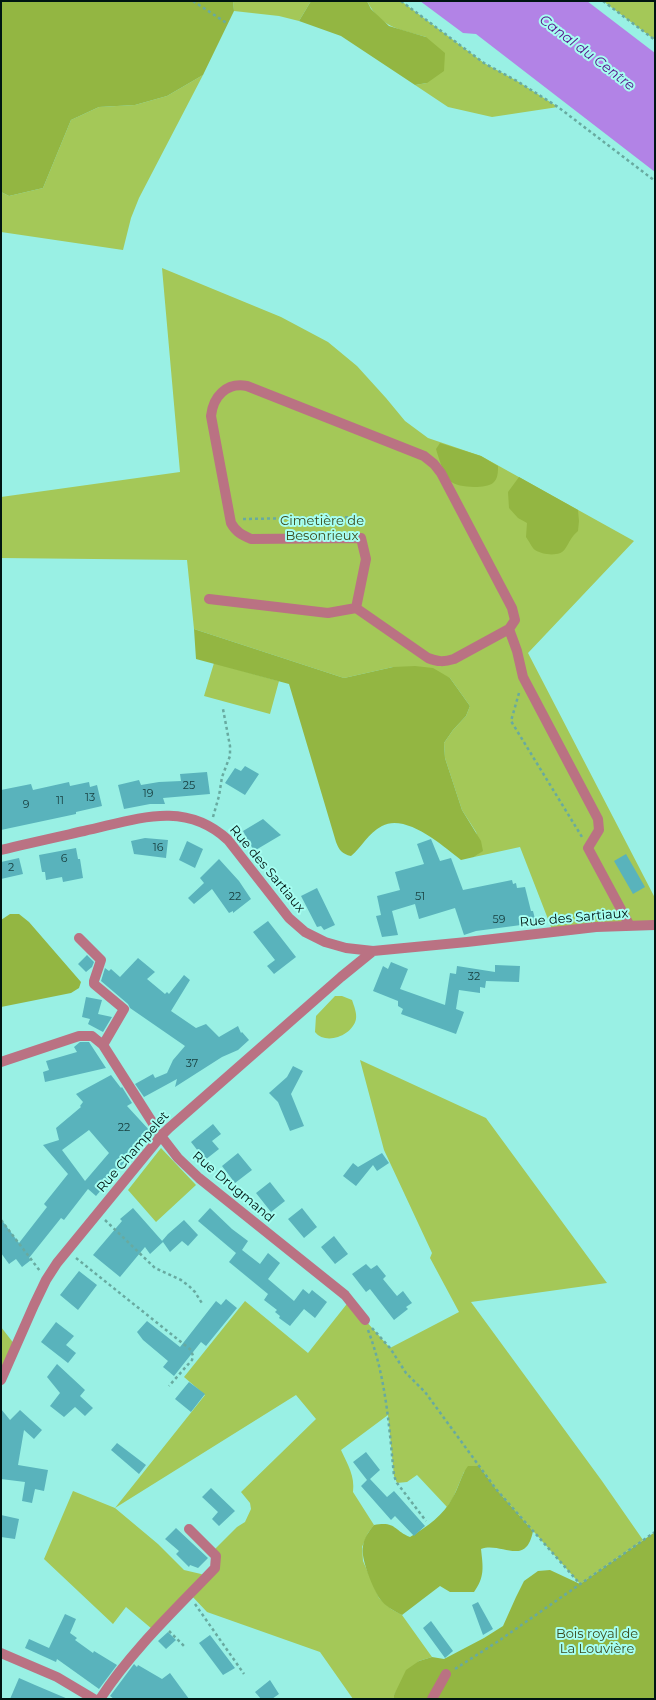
<!DOCTYPE html>
<html>
<head>
<meta charset="utf-8">
<style>
  body { margin:0 }
  #map { position:relative; width:656px; height:1700px; overflow:hidden; background:#99f0e4; font-family:Montserrat,sans-serif }
  canvas { display:block }
  .frame { position:absolute; inset:0; border:2px solid #001512; pointer-events:none }
</style>
</head>
<body>
<div id="map">
<canvas width="656" height="1700"></canvas>
<div class="frame"></div>
</div>
<script>
const context = document.querySelector('canvas').getContext('2d');
context.lineJoin = 'round';
function fillPath(path, color) { context.fillStyle = color; context.fill(path, 'evenodd'); }
function stroke(path, color, width, dash) { context.strokeStyle = color; context.lineWidth = width; context.lineCap = dash ? 'butt' : 'round'; context.setLineDash(dash || []); context.stroke(path); }
function write(font, color, halo, rows, align = 'center') {
  context.font = font + ' Montserrat,sans-serif'; context.lineWidth = 4; context.setLineDash([]); context.textBaseline = 'middle'; context.strokeStyle = halo; context.fillStyle = color; for (const [text, x, y, turn = 0] of rows) {
    context.save(); context.translate(x, y); context.rotate((+turn || 0) * Math.PI / 180); context.textAlign = isNaN(turn) ? turn : align; if (halo) context.strokeText(text, 0, 0); context.fillText(text, 0, 0); context.restore();
  }
}
fillPath(new Path2D(`
  M233,1H311L299,21L279,16L234,11Z
  M367,1H401L484,63L517,81L558,107L492,117L448,107L415,85L427,83L426,37C399,29 381,28 367,1Z
  M603,1H655V40Z
  M203,75L139,198L131,218L123,250L1,232V192L9,196L43,188L71,120L99,107L135,105L167,96Z
  M162,268L281,317L328,342L357,366L386,398L405,421L428,438L481,456L634,541L528,653L655,898V925L553,932L520,847L474,857L482,851L476,832L462,810L445,758L444,743L453,730L466,716L470,706L450,678L393,667L344,678L194,629L187,560L1,558V497L180,472Z
  M214,663L279,681L270,714L204,696Z
  M335,996H342L352,1000C354,1006 357,1013 356,1019C353,1035 326,1046 315,1032L316,1016Z
  M360,1060L486,1118L607,1283L471,1302L602,1481L643,1540L580,1584L496,1489L479,1466L464,1472L453,1498L447,1507L417,1475L407,1482L397,1483L394,1476L388,1415L341,1450C348,1465 355,1476 353,1492L374,1525L368,1533L362,1547L363,1561L379,1598L391,1609L402,1615L432,1657L419,1661L394,1695V1699H353L320,1652L207,1612L190,1594L152,1629L126,1607L113,1624L44,1559L73,1491L115,1508L205,1395L184,1377L245,1301L308,1353L350,1300L365,1320L390,1348L459,1312L430,1258L432,1253L384,1150ZM296,1395L316,1419L241,1492L250,1503L251,1509L245,1522L237,1527L212,1552L215,1568L206,1577L201,1574L184,1570L158,1544L115,1508Z
  M161,1148L196,1185L156,1222L128,1190Z
  M1,1327L15,1345L1,1383Z`), '#a4c858');
fillPath(new Path2D(`
  M1,1H233L234,11L203,75L167,96L135,105L99,107L71,120L43,188L9,196L1,192Z
  M311,1H367L371,9L389,26L426,37L445,53L444,71L427,83L415,85L341,36L299,21Z
  M440,443L481,456L498,466C498,472 498,479 493,483C485,489 457,488 450,481C443,473 439,459 436,449Z
  M519,477L578,510L579,521L578,531C570,538 570,542 565,549C560,557 543,555 535,550C532,548 529,541 526,537L527,523L518,518L509,508L508,492Z
  M194,629L344,678L393,667L415,666L433,668L450,678L470,706L466,716L453,730L444,743L445,758L462,810L481,841L483,851L474,857L461,860C443,846 406,813 382,826C368,833 362,847 351,856C342,854 339,850 336,842L289,684L196,659Z
  M10,914H19L29,922L81,982L79,988L71,993L1,1007V920Z
  M468,1466H479L496,1489L533,1531C526,1568 501,1541 481,1549C483,1567 485,1577 474,1592H450L440,1586L402,1615C394,1611 385,1606 380,1599C373,1589 360,1557 363,1546C364,1538 369,1531 374,1525C396,1521 393,1530 410,1537C428,1526 443,1516 453,1497C459,1487 461,1475 468,1466Z
  M655,1532V1699H394V1695L406,1670L419,1661L432,1657L444,1659L484,1638L503,1626L516,1597L524,1581L538,1571L550,1570L580,1584Z`), '#93b642');
fillPath(new Path2D(`
  M420,1H587L655,53V172L476,34L463,33Z`), '#b283e6');
fillPath(new Path2D(`
  M245,766L259,774L245,795L225,783L235,768L241,771Z
  M207,772L210,794L163,798L165,804H150L124,809L118,785L139,780L141,785L159,782L181,781L180,774Z
  M69,782L70,786L89,782L90,787L97,785L102,806L76,812V814L1,830V790L31,784L33,790Z
  M263,819L281,835L254,851L243,831Z
  M145,838L168,840L166,858L134,854L131,841Z
  M431,839L440,861L451,858L463,890L512,880L513,884L516,883L517,888L525,887L531,911H533L536,923L476,931L464,935L455,908L419,919L415,904L392,911L398,935L382,937L376,916L381,915L377,896L400,890L395,872L424,864L417,844Z
  M187,841L203,849L195,868L179,860Z
  M76,848L78,859H80L83,878L63,882L62,877L46,880L45,872H42L39,855Z
  M626,854L645,887L633,894L614,861Z
  M19,858L23,874L1,879V862Z
  M219,859L239,881L251,899L233,913V911L229,913L212,889L194,904L188,898L204,883L200,878Z
  M317,888L335,925L324,930L321,926L317,927L301,896Z
  M268,921L296,957L274,974L267,966L275,960L253,932Z
  M87,955L94,962L92,967L86,972L78,964Z
  M138,958L155,972L147,979L165,994L167,992L169,994L184,975L190,980L171,1011L196,1028L206,1024L219,1037L238,1026L241,1033L242,1032L249,1040L238,1050L222,1057L175,1087L177,1079L144,1097L135,1084L153,1074L155,1078L167,1073L173,1060L185,1046L130,1008L128,1004L101,981L105,968L109,971L111,969L120,977Z
  M391,962L408,969L400,989L445,1005L450,973L456,974L457,966L495,972V965L520,966L519,982L486,981L485,988L480,987V993L459,990L456,1009L464,1012L456,1034L401,1014L403,1009L398,1006V1001L373,991L383,966L388,969Z
  M86,997L102,1000L98,1014L112,1017L103,1032L88,1024L90,1019L82,1017Z
  M80,1042H89L106,1068L45,1082L43,1072L49,1070L46,1061L77,1052L74,1047Z
  M293,1066L303,1071L291,1094L304,1126L290,1131L278,1102L269,1093L287,1077Z
  M111,1075L121,1088L122,1087L132,1103L127,1106L151,1132L124,1156L127,1159L96,1196L88,1189L64,1220L61,1218L29,1258L31,1260L22,1267L16,1259L9,1264L1,1253V1219L19,1243L47,1207L44,1204L68,1174L43,1145L59,1140L56,1128L81,1107L80,1106L83,1102L76,1094ZM89,1130L109,1153L85,1181L62,1150Z
  M213,1124L221,1134L212,1141L219,1149L205,1160L191,1142Z
  M238,1153L252,1170L235,1183L222,1166Z
  M382,1153L389,1163L377,1171L373,1165L356,1186L343,1176L353,1163L358,1167Z
  M270,1182L285,1201L271,1212L256,1193Z
  M133,1208L163,1242L162,1241L168,1234L184,1220L198,1235L188,1246L182,1241L170,1252L163,1242L150,1254L145,1247L120,1277L93,1255L122,1221L120,1219Z
  M210,1208L232,1229L248,1241L242,1250L260,1264L268,1253L280,1263L268,1279L294,1301L303,1289L309,1294L312,1290L327,1302L315,1318L304,1309L290,1326L279,1318L280,1316L275,1312L277,1310L264,1300L268,1294L229,1262L236,1253L198,1221Z
  M302,1208L317,1227L304,1238L288,1219Z
  M334,1236L348,1254L335,1264L321,1247Z
  M366,1264L371,1269L377,1265L386,1276L383,1279L397,1296L403,1291L412,1303L406,1307L408,1309L394,1320L370,1289L366,1292L352,1274Z
  M79,1271L97,1285L78,1310L60,1295Z
  M226,1299L237,1308L206,1346L201,1342L174,1376L163,1367L168,1361L143,1340L137,1332L147,1321L180,1347L216,1301L221,1305Z
  M56,1322L74,1336L66,1345L76,1353L68,1363L41,1342Z
  M57,1364L85,1390L80,1396L93,1408L85,1416L75,1407L64,1417L50,1406L60,1393L47,1377Z
  M189,1382L205,1394L191,1412L175,1399Z
  M1,1409L10,1420L20,1410L42,1430L34,1439L24,1430L18,1465L48,1470L44,1491L35,1489L32,1503L22,1501L25,1482L1,1479Z
  M117,1443L146,1465L139,1474L111,1450Z
  M366,1452L380,1470L370,1479L387,1497L394,1491L425,1526L414,1536L395,1516L391,1520L361,1486L367,1480L353,1462Z
  M211,1488L235,1511L219,1526L212,1519L218,1512L202,1497Z
  M1,1515L19,1519L15,1539L1,1537Z
  M176,1528L208,1558L198,1568L190,1565L189,1567L176,1554L179,1551L165,1539Z
  M478,1602L493,1629L483,1635L472,1605Z
  M65,1614L76,1619L70,1633L77,1638L75,1640L93,1653L94,1651L117,1665L99,1689L57,1659L56,1662L25,1648L29,1639L49,1648Z
  M431,1621L453,1651L445,1658L423,1628Z
  M168,1632L176,1640L166,1649L158,1641Z
  M210,1635L235,1668L223,1675L199,1643Z
  M134,1664L137,1667L138,1665L162,1679L170,1673L189,1699H114L110,1696Z
  M19,1678L35,1685L68,1699H10Z
  M270,1680L279,1694L272,1699H261L255,1692Z`), '#59b3bc');
stroke(new Path2D(`
  M193,1L228,24
  M401,1L484,63L517,81L558,107L655,181
  M603,1L655,40
  M243,519L356,517L359,519L360,526
  M519,693L511,721L582,837
  M213,817L219,796L222,777L230,756V746L223,709
  M1,1220L40,1271
  M105,1220L155,1268L181,1280L189,1286L195,1292L203,1305
  M76,1258L191,1350L193,1356L192,1360L169,1386
  M372,1328L390,1348L406,1373L425,1392L496,1489L580,1584
  M368,1330C386,1377 389,1426 394,1476L397,1483L426,1521
  M195,1604L244,1674
  M169,1631L184,1646
  M455,1669L497,1642L655,1532`), '#68aaa0', 2.5, [3, 3]);
stroke(new Path2D(`
  M209,599L328,613L356,608L366,559L361,538L251,539C242,535 236,532 231,523L211,416C213,397 226,382 247,386L424,456L434,464L441,473L512,608L515,620L509,629L517,651L523,677L598,819L599,830L588,848L630,926
  M356,608L428,658C438,662 444,662 454,659L509,629
  M1,850C29,843 57,837 84,831C135,820 184,799 228,840L289,918L305,932L325,942L346,948L373,951L467,942L596,927L655,925
  M79,938L101,960L94,981V984L124,1009L103,1045
  M1,1062L79,1036H92L103,1045L161,1136L178,1158L199,1178L345,1295L365,1320
  M1,1380L34,1305L46,1280L57,1263L161,1136L169,1128L341,977L373,951
  M1,1653L57,1677L94,1699
  M100,1699C132,1650 175,1610 215,1568L216,1556L189,1529
  M432,1699L446,1674`), '#ba7283', 10);
write('11px', '#163c3c', null, [
  ["25",189,786],
  ["19",148,794],
  ["13",90,798],
  ["11",60,801],
  ["9",26,805],
  ["16",158,848],
  ["6",64,859],
  ["2",11,868],
  ["22",235,897],
  ["51",420,897],
  ["59",499,920],
  ["32",474,977],
  ["37",192,1064],
  ["22",124,1128]
]);
write('13px', '#3b4a1c', '#a6fef1', [
  ["Cimetière de",322,521],
  ["Besonrieux",322,536],
  ["Bois royal de",597,1634],
  ["La Louvière",597,1649]
]);
write('13px', '#001512', '#a6fef1', [
  ["Rue des Sartiaux",267,869,50],
  ["Rue des Sartiaux",574,918,-5],
  ["Rue Champelet",133,1152,-49],
  ["Rue Drugmand",233,1187,40]
]);
write('italic 14px', '#57128a', '#a6fef1', [
  ["Canal du Centre",587,53,37]
]);
</script>
</body>
</html>
